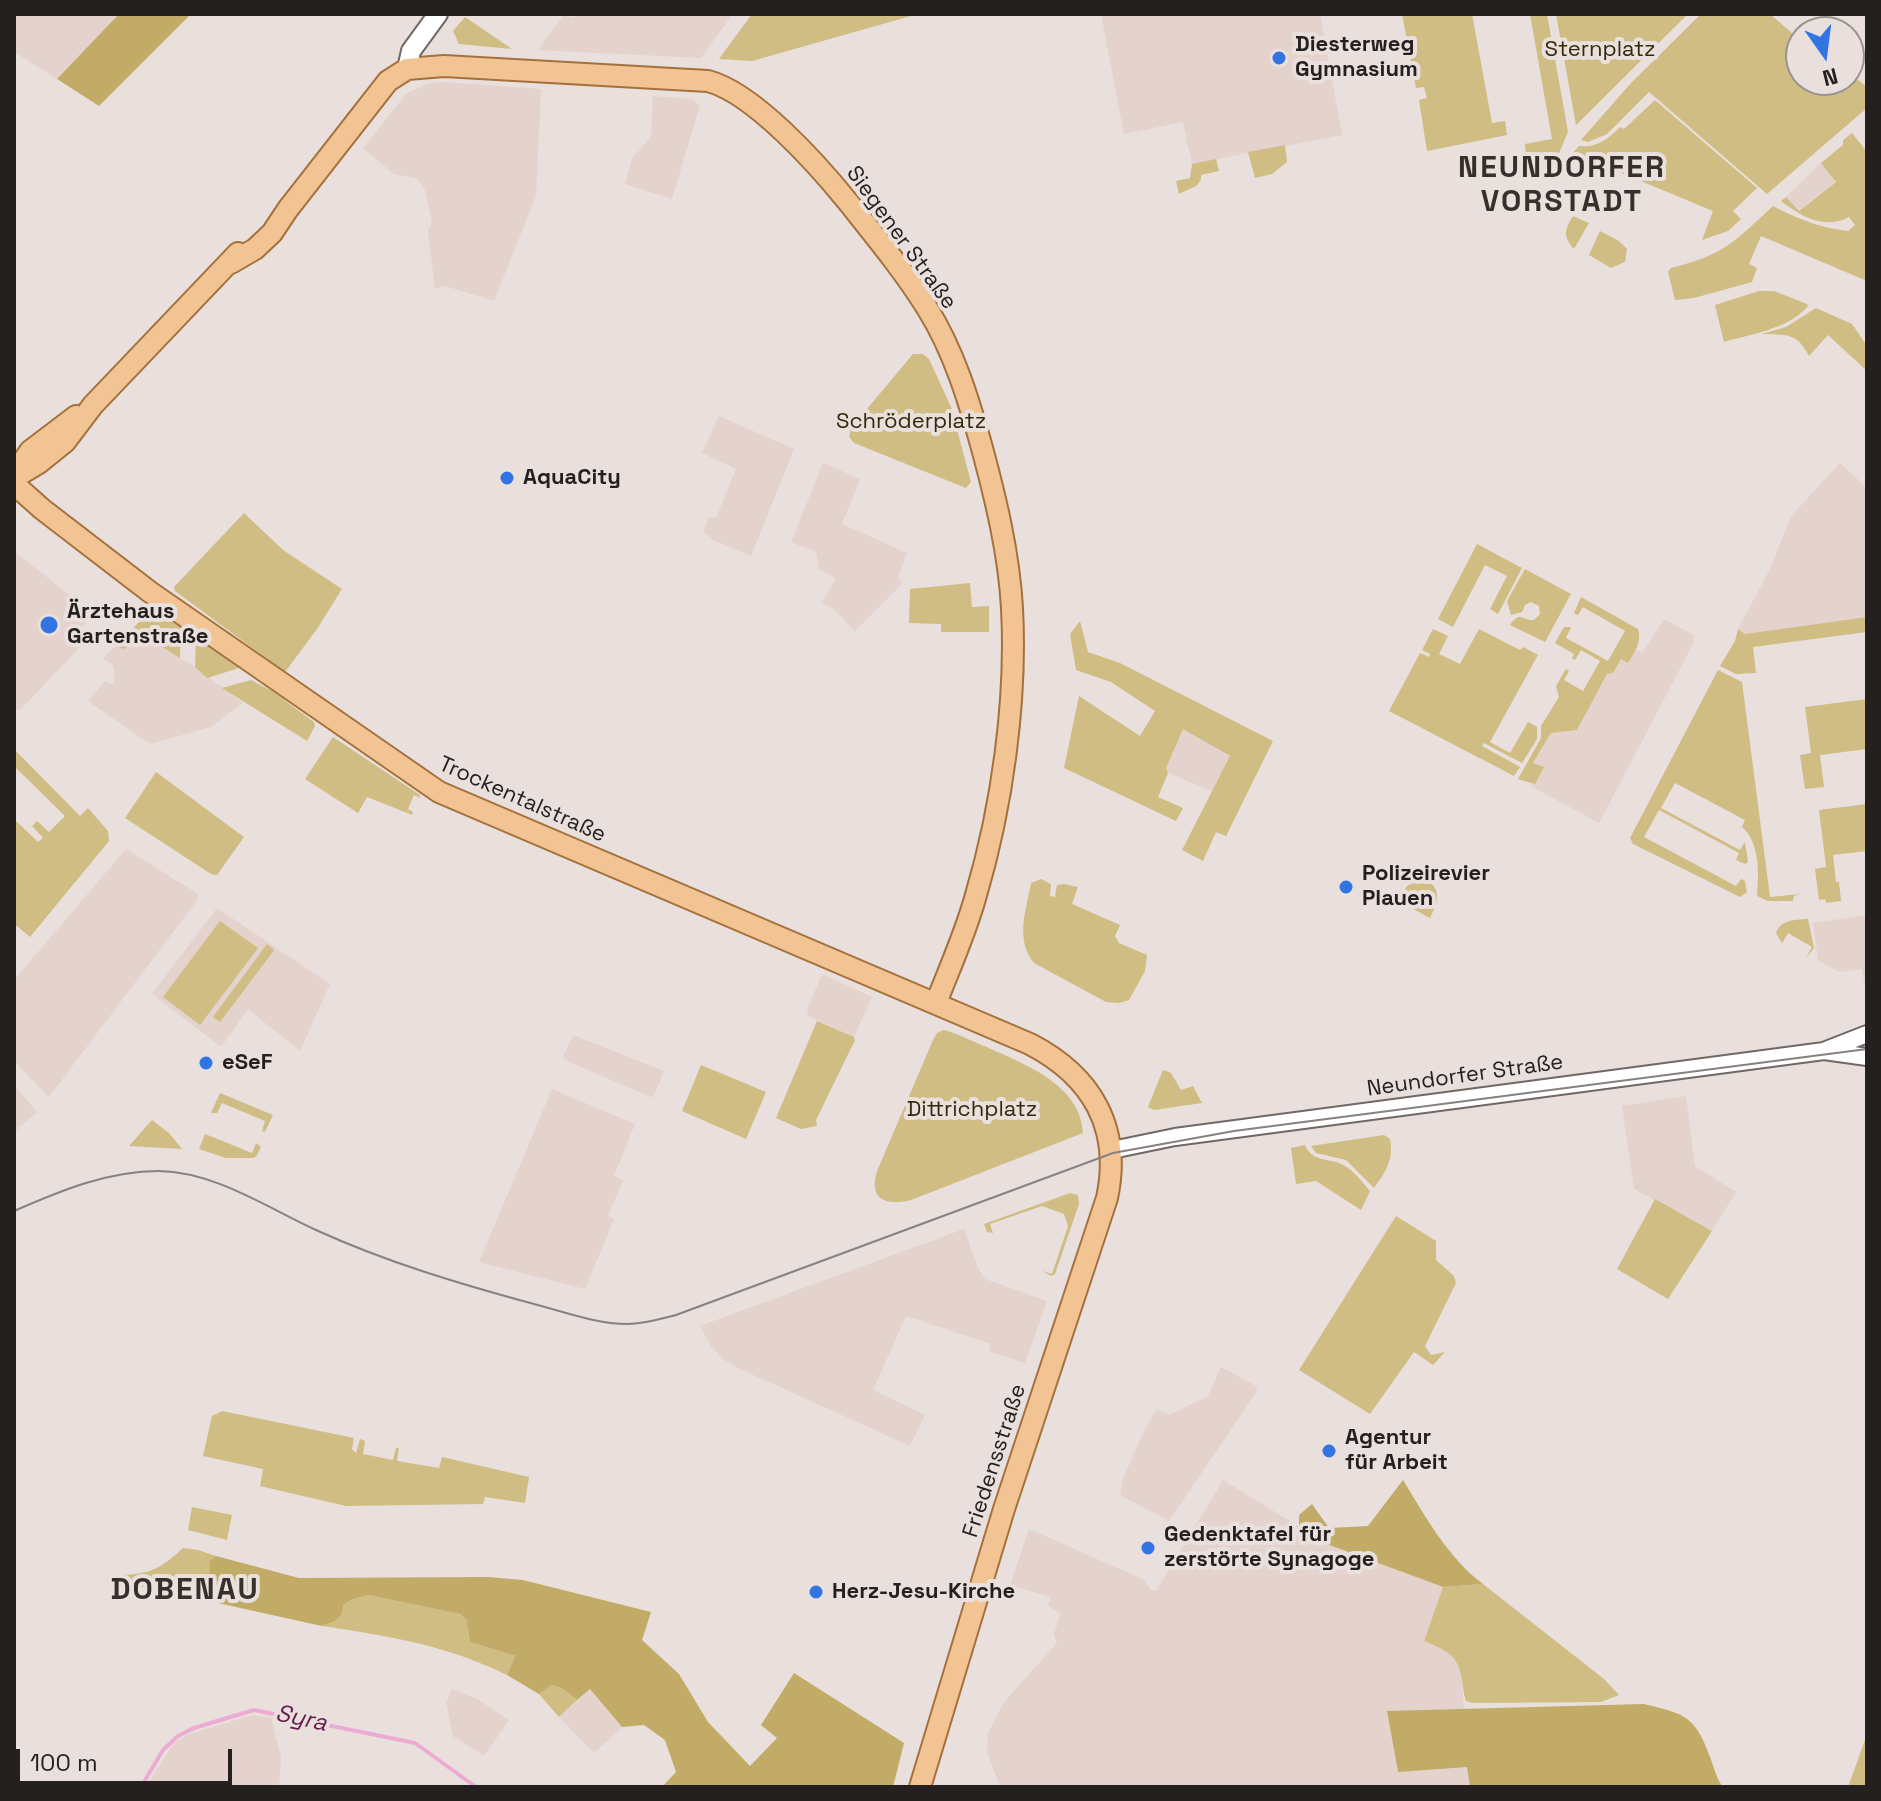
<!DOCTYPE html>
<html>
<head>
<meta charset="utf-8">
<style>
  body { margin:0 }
  #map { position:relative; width:1881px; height:1801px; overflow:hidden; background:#e9dfdc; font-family:"Space Grotesk",sans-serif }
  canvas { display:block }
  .frame { position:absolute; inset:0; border:16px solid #24201f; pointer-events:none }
  .north { position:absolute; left:1785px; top:16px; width:80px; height:80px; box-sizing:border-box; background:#e9dfdc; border:2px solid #9a9390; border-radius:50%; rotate:166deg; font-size:22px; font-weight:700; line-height:32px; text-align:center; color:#24201f }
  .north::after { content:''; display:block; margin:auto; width:28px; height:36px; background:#3174e2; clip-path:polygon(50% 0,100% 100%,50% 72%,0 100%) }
  .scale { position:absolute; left:16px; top:1749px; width:216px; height:36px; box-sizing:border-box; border:4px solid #24201f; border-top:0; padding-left:10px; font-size:24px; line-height:28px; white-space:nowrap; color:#24201f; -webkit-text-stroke:6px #e9dfdc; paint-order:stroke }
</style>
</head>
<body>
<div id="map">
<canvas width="1881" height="1801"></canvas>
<div class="frame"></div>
<div class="north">N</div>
<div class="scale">100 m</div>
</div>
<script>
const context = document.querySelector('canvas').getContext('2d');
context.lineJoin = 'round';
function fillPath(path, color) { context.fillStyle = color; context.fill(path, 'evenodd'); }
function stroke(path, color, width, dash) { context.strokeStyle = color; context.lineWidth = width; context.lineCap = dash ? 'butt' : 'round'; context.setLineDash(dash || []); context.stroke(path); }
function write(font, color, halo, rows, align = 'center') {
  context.font = font + ' "Space Grotesk",sans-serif'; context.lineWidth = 8; context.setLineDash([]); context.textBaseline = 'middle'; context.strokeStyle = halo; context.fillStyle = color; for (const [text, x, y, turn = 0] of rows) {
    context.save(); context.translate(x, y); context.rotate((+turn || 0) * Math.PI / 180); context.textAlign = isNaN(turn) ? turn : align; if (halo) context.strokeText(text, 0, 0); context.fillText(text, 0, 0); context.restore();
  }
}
fillPath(new Path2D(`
  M16,14H119L57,79L14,52V17Z
  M564,14L574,18L577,14H733L701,58L538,50Z
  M1101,14H1320L1342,135L1192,164L1183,122L1124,134Z
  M443,82L541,89L536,196L494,301L445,286L435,289L428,231L432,222L425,190L417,178L394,174L363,148L406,94L427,84Z
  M653,96L692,99L700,106L672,199L625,184L632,159L651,136Z
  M1821,163L1836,181L1798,211L1786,197Z
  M719,416L794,449L751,556L713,540L703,531L709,517L716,518L736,469L702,453Z
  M823,463L860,479L842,524L907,553L898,577L902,584L855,631L835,610L822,603L836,578L819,569L816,552L791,542Z
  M1840,463L1867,488V617L1745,634L1738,629L1770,569L1791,516Z
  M14,551L92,613L75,638L83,644L20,710H16L14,708Z
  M1664,619L1694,635V642L1599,823L1529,785L1535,784L1533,764L1551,733L1577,730L1607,674L1613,673L1621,659L1628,663L1636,650L1643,652Z
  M140,641L156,643L195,667L243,703L211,727L150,744L88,701L105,681L113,685L115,675L113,665L103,658L115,646L123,649Z
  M1183,728L1230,757L1212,791L1168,773L1165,769Z
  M126,849L198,894V899L49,1097L14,1061V980Z
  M217,908L330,984L300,1051L248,1009L221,1047L152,994Z
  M1867,915V1000L1862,969L1839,972L1818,960L1813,923Z
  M822,974L872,997L854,1037L808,1016L807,1010Z
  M573,1035L664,1071L654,1096L651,1097L565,1060L563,1057Z
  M14,1085L37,1112L14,1132Z
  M552,1089L635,1124L614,1176L623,1180L608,1216L614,1219L585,1289L479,1262Z
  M1686,1096L1695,1166L1736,1192L1712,1231L1634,1189L1622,1106Z
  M964,1229L978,1268L985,1279L1047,1301L1025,1363L989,1351L991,1344L906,1316L873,1390L925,1415L910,1446L738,1368L723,1359L711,1346L700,1326Z
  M1221,1367L1256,1386L1257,1391L1169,1521L1120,1495L1123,1479L1143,1433L1157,1409L1169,1415L1208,1396Z
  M1223,1480L1327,1544L1443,1587L1424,1641L1446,1650L1455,1659L1461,1670L1464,1709L1387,1712L1398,1772L1468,1767L1470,1787H1000L987,1751L988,1733L1004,1702L1057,1643L1054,1634L1061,1613L1048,1606L1051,1597L1010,1585L1029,1529L1145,1580L1150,1590L1156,1591Z
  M452,1689L477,1699L509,1720L484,1756L453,1736L446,1703Z
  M590,1689L622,1727L594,1753L559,1717Z
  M253,1715L271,1718L281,1757L279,1787H145L174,1743L189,1734Z`), '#e4d2cc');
fillPath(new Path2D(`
  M752,14H918L752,61L719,59Z
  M1402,14H1472L1492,123L1505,121L1507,135L1427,151L1419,100L1427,98L1424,87L1416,88Z
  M1530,14H1547L1568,132L1551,172L1544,167L1527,170L1525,144L1552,139Z
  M1556,14H1688L1576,125Z
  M1701,14H1770L1801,41V80H1849V73L1867,87V108L1767,194L1649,92L1607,134L1588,142L1581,140L1631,83Z
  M465,17L512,49L459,44L453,31Z
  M1655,100L1757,188L1733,211L1741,219L1728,231L1702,240L1713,211L1578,155L1570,174L1561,176L1570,156L1579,146C1597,148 1608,139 1620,127L1624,129Z
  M1852,133L1867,152V281L1761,236L1749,264L1757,268L1752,282L1694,298L1675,300L1668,272L1671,268C1724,255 1734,242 1773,206C1798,219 1820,228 1848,231L1855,225L1849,217C1824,230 1802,217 1781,201L1786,197L1799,211L1836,182L1821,163L1843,145V140Z
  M1285,145L1287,162L1272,174L1255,178L1248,152Z
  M1216,159L1219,171L1201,175V180L1196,186L1179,194L1176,181L1190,178L1192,164Z
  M1573,216L1589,223L1574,249C1563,236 1564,231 1573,216Z
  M1600,231L1619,241L1627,249L1625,262L1611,268L1589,255Z
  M1759,291H1774L1807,304L1808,306C1789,329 1751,334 1724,342L1715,305Z
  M1816,308L1852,324L1867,346V371L1828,335L1809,356C1797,332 1786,335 1762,334L1786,327Z
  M913,354H923L929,359L951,407L971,482L966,488L854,443L849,437L851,428Z
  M244,513L283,550L342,589L317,629L285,672L175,591L174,587Z
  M1477,544L1522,568L1498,614L1490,609L1507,576L1485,565L1453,627L1438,619Z
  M1525,569L1571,594L1545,642L1510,625C1520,610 1522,621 1534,620L1540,614L1539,606L1531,602L1525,605L1522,612L1511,615L1507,601Z
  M970,583L972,607L989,606V632H941V624L909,623L910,589Z
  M1581,597L1638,629C1642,642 1635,652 1628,663L1621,659L1613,673L1607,674L1577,730L1551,733L1533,763L1544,767L1535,784L1518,779L1541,738V726L1559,697L1556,686L1566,669L1569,671L1564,680L1583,691L1600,661L1581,650L1575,660L1572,658L1574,654L1555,643L1564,627H1571L1566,638L1608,661L1625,631L1583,607L1578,615L1574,613Z
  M153,608L181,628L180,658C156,643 150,636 123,649L115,646Z
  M1867,617V632L1753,647L1756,673L1736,674L1720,666L1735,641L1738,629L1745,634Z
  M1080,621L1088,652L1120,663L1273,741L1226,836L1216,832L1203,861L1182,850L1230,756L1183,729L1166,768L1168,773L1158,797L1183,808L1176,821L1064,768L1079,696L1140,736L1155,711L1111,682L1076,670L1070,634Z
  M1433,629L1448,636L1439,654L1460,664L1479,629L1520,650L1523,647L1538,655L1490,742L1510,753L1528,722L1537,727V739L1522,763L1484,743L1482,746L1520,767L1514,776L1389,711L1420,653L1429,657L1430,654L1422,650Z
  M196,637L239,668L207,678L195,667Z
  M1718,670L1742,682L1770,897L1801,894L1794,896L1793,901H1768L1757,896C1759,874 1760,842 1742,827L1745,820L1675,783L1661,808L1740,850L1745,842L1748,862L1745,864L1736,860L1739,853L1659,810L1644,837L1736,886L1741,879L1745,881L1747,892L1740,897L1633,844L1630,838Z
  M251,680L272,691L314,722L315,726L307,741L222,688Z
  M1867,699V749L1820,755L1824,787L1805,789L1800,755L1811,753L1805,707Z
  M333,737L420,795V798L414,795L408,809L413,812L412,815L367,797L358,813L305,779Z
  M14,749L80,816L88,808L108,831L109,841L30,937L17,926L14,928V819L38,842L43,838L32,826L37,821L49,832L65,816L14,766Z
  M156,772L244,837L217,875L211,874L125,818Z
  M1867,804V851L1833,855L1836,882H1839L1841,901L1826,903L1825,899L1819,900L1815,869L1826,867L1819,810Z
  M1041,879L1051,884L1050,896L1055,897L1057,885L1064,884L1078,887L1072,904L1120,925L1115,936L1119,943L1147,955L1145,971L1129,1000L1119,1003L1106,1002L1034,963C1015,940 1026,910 1031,883Z
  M1423,879C1443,886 1438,903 1430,918L1399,901L1407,886Z
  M1808,919L1814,948L1805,959L1812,947L1788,933L1782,943L1776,933C1781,919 1796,920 1808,919Z
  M220,921L258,948L200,1025L163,997Z
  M267,944L274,950L220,1022L213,1017Z
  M817,1021L854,1037L855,1040L816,1120L817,1126L801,1129L776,1118Z
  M943,1030C957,1033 971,1041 984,1046C1022,1063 1081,1084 1083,1133L911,1200C887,1206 868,1200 877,1171L933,1040L937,1033Z
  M701,1065L766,1092L746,1139L682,1111Z
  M1163,1070L1171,1073L1181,1090L1193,1086L1202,1103L1154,1110L1148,1107Z
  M220,1093L273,1115L265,1132L262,1131L265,1121L222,1103L217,1113H211Z
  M152,1120L169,1133L182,1149L129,1146Z
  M205,1134L252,1153L256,1143L261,1147L256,1157L253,1158H226L199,1149Z
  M1384,1135L1390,1139C1394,1159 1386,1172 1374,1188L1346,1160L1316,1153L1311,1146Z
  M1305,1145C1313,1164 1331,1157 1345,1166C1355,1172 1363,1183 1370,1191L1361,1210L1316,1181L1296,1184L1291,1148Z
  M1070,1193L1078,1195L1079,1204L1055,1274L1051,1276L1042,1271L1052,1274L1068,1226L1064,1214L1042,1206L990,1224L993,1233L987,1232L984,1224Z
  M1655,1199L1712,1231L1668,1299L1617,1269Z
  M1396,1216L1436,1241V1260L1454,1276L1456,1283L1425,1346L1431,1355L1445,1352L1433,1365L1414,1352L1370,1414L1299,1370Z
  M222,1411L354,1438L352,1449L356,1453L360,1439L365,1441L363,1454L393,1460L396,1448H399L397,1461L439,1468L442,1457L529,1477L525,1503L485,1497L483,1504L346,1506L260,1486L263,1469L203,1456L212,1416Z
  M192,1507L232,1515L227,1540L188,1530Z
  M183,1548L198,1550L216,1556L209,1561L210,1571L195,1598L107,1580L110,1575C145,1575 157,1573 183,1548Z
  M1483,1584L1604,1679L1619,1695L1601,1702L1472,1703L1466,1701C1463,1692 1463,1684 1461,1675C1458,1654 1441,1648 1424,1641L1443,1587Z
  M368,1595L460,1614L466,1619L470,1642L515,1656L507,1675C446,1645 389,1636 322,1626C336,1621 343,1620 343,1605L353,1599Z
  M552,1685L563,1689L577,1700L559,1717L539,1694Z
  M1867,1735V1787H1848L1865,1740Z`), '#cfbd83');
fillPath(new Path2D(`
  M119,14H191L99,106L57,79Z
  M1403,1480C1425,1516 1449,1559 1483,1584L1443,1587L1327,1544L1299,1527V1515L1312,1504L1329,1528L1368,1526Z
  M216,1556L299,1578L488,1577L523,1580L651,1612L642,1640L679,1674L708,1722L750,1766L777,1738L761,1725L794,1673L904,1743L893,1787H662L676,1772L665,1740L644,1725L622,1727L590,1689L577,1700L563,1689L552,1685L539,1694L507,1675L515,1656L470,1642L466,1619L460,1614L368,1595L353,1599L343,1605C343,1620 336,1621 322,1626L195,1598L210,1571L209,1561Z
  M1644,1704C1684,1714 1695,1715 1710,1757C1714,1767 1716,1778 1723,1787H1470L1467,1767L1398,1772L1387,1711Z`), '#c1ab66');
stroke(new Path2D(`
  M141,1787L163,1750L178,1736L194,1728L254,1710L415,1743L476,1787`), '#edabd3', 4);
const tertiary = new Path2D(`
  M1826,1050L1867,1034
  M1112,1150L1175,1137L1824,1051L1867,1057`);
const secondary = new Path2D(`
  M407,69L411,51L438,14`);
const primary = new Path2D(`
  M231,263L255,249L272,233L288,209L388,81L407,69L444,66L708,81C754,93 818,165 848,202C875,236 904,271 927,308C954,351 969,401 982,448C996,500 1009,554 1012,608C1017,701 1002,807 976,895C966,932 950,967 936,1003
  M14,474L30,451L76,416
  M14,478L39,463L65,442L93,405L238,253
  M14,484L42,509L150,592L439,792L1030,1044C1092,1076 1122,1128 1107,1198L1004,1509L920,1787`);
stroke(tertiary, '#716866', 20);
stroke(secondary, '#716866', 22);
stroke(primary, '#a4713c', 24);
stroke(tertiary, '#fff', 16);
stroke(secondary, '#fff', 18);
stroke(primary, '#f2c494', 20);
stroke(new Path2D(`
  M14,1211C60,1191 107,1171 159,1171C215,1172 266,1207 316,1230C386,1262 460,1284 534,1304C564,1312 597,1324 628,1324C645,1324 660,1319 676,1315L1113,1153L1234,1131L1867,1049`), '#88817f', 2);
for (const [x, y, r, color] of [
  [1279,58,8,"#3174e2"],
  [507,478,8,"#3174e2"],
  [49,625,10,"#3174e2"],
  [1346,887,8,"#3174e2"],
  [206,1063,8,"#3174e2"],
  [1329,1451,8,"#3174e2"],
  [1148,1548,8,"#3174e2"],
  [816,1592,8,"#3174e2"]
]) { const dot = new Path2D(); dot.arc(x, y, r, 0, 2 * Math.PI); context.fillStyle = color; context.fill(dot); stroke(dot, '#e9dfdc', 3); }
write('bold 22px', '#24201f', '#e9dfdc', [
  ["Diesterweg",1295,45],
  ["Gymnasium",1295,70],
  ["AquaCity",523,478],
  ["Ärztehaus",67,612],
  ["Gartenstraße",67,637],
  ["Polizeirevier",1362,874],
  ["Plauen",1362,899],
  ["eSeF",222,1063],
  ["Agentur",1345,1438],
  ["für Arbeit",1345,1463],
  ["Gedenktafel für",1164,1535],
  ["zerstörte Synagoge",1164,1560],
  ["Herz-Jesu-Kirche",832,1592]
], 'left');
write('22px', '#332909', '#e9dfdc', [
  ["Sternplatz",1600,50],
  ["Schröderplatz",911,422],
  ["Dittrichplatz",972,1110]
]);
write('22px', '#24201f', '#e9dfdc', [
  ["Siegener Straße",901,238,54],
  ["Trockentalstraße",522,800,24],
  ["Neundorfer Straße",1465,1076,-8],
  ["Friedensstraße",995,1461,-72]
]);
write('italic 24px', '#671c50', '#e9dfdc', [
  ["Syra",301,1719,12]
]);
context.letterSpacing = '2px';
write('bold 30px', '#362f2c', '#e9dfdc', [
  ["NEUNDORFER",1562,169],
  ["VORSTADT",1562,203],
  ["DOBENAU",185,1591]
]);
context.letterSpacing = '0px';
</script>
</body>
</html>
